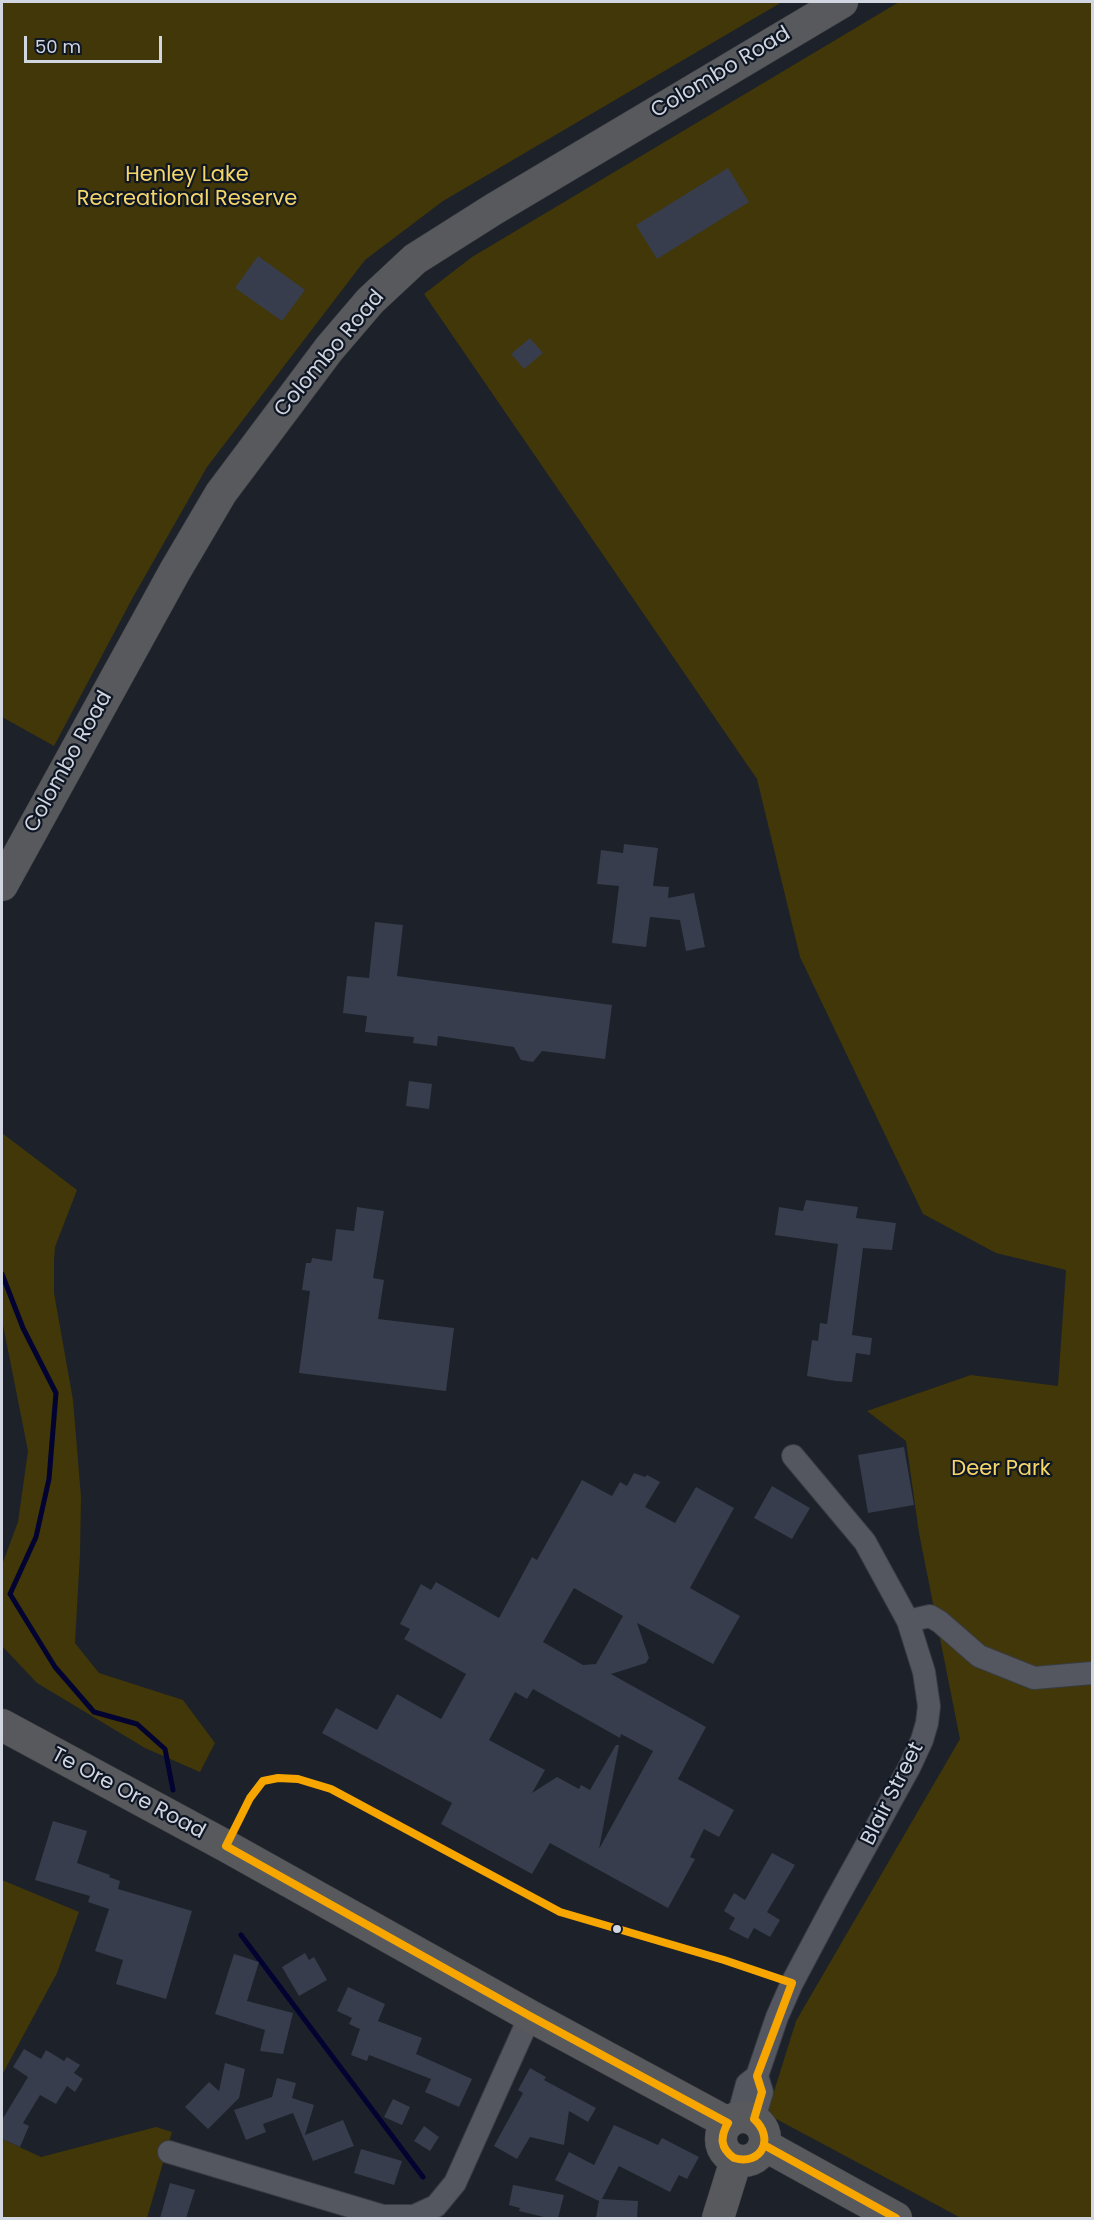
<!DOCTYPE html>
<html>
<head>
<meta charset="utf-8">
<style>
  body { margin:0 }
  #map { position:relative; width:1094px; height:2220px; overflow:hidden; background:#1d2129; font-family:Poppins,sans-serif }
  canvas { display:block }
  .frame { position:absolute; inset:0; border:3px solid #d1d6e0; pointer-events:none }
  .scale { position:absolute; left:24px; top:36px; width:138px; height:27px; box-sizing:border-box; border:3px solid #d1d6e0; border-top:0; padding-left:8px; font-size:18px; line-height:21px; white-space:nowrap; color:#d1d6e0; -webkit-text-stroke:4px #0f1624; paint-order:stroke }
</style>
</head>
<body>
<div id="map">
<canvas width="1094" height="2220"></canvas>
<div class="frame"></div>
<div class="scale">50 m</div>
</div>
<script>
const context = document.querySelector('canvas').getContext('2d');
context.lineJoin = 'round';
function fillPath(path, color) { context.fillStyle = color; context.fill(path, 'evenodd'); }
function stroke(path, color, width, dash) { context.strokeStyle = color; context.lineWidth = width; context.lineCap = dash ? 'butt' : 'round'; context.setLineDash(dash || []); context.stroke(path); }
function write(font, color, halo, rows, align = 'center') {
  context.font = font + ' Poppins,sans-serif'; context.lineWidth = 4.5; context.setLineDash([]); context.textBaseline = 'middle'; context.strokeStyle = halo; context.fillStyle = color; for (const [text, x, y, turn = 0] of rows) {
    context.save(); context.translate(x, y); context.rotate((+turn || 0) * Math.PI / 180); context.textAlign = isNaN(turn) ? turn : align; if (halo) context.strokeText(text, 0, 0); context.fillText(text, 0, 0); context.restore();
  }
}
fillPath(new Path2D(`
  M2,2H782L443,201L365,260L207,467L132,599L54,746L2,717Z
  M899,2H1092V2218H961L767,2114L796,2021L960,1739L919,1533L906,1441L867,1411L971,1375L1058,1386L1066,1270L996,1253L923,1214L800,957L757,779L424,294L472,257Z
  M2,1133L77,1190L55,1247L54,1261V1293L73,1400L81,1497L80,1554L75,1643L99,1673L183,1700L215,1743L200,1772L145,1748L37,1683L2,1646V1565L18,1522L28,1451L2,1320Z
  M2,1880L79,1912L57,1973L2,2075Z
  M156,2127L172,2132L147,2218H2V2139L41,2157Z`), '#413708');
stroke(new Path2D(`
  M2,1274L23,1328L56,1393L49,1479L36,1537L10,1594L55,1667L94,1712L137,1724L165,1749L173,1790
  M241,1935L423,2177`), '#030332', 5);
fillPath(new Path2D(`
  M728,168L749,202L657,259L636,225Z
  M258,256L305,290L282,321L235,288Z
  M530,338L543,353L524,369L511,354Z
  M624,844L658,848L653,886L669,887L668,898L694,893L705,947L686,951L680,920L650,917L646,947L612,943L619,886L597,884L601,850L623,853Z
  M375,922L403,925L397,976L612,1005L605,1059L542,1051L533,1062L521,1060L514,1047L438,1036L437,1046L413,1043L414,1037L365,1032L367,1016L343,1013L347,976L369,978Z
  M409,1081L432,1084L429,1109L406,1106Z
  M806,1200L858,1207L856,1218L896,1223L892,1250L863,1248L852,1335L872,1338L870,1355L856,1353L852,1382L836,1381L807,1376L812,1340L818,1341L820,1323L827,1324L838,1244L775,1235L779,1207L803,1211Z
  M357,1207L384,1211L373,1278L384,1280L378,1319L454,1328L446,1391L299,1373L310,1291L302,1290L306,1263H311L312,1258L332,1261L336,1229L354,1231Z
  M904,1447L914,1505L868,1513L858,1455Z
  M634,1473L645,1477L647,1475L660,1482L645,1507L675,1523L696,1487L734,1508L690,1588L740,1616L713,1664L637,1623L649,1658L646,1663L611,1674L706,1727L678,1779L734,1810L719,1837L704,1829L690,1857L695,1859L668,1908L550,1843L532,1874L441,1824L452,1803L322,1733L336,1708L377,1730L397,1694L441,1719L466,1674L404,1639L410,1629L400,1624L421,1584L431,1590L436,1582L499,1618L532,1557L537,1560L582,1480L612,1496L620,1482L627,1486ZM574,1588L623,1616L596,1664L583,1665L543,1642ZM533,1689L620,1738L621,1734L653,1751L599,1849L619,1745H616L590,1790L581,1785L579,1789L557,1777L532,1793L545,1770L489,1740L515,1692L527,1699Z
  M772,1486L810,1508L792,1539L754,1518Z
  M53,1821L87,1831L77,1863L110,1875L109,1877L120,1881L118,1889L192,1911L166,1999L116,1984L123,1960L95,1951L109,1909L88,1902L90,1896L35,1880Z
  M772,1853L795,1865L767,1912L780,1920L770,1937L754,1928L748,1939L729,1929L735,1918L724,1911L734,1893L745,1900Z
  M305,1953L309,1960L314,1957L327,1980L299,1996L282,1967Z
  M234,1954L259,1962L247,2001L293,2013L283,2054L260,2051L265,2030L215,2014Z
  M348,1987L385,2004L378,2021L422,2038L416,2054L472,2079L459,2107L425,2092L431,2079L369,2055L367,2061L351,2055L360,2029L349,2024L352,2018L337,2011Z
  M24,2049L41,2059L46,2050L64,2061L67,2057L80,2065L74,2073L83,2079L75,2092L67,2086L56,2104L40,2095L23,2123L29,2126L20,2147L2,2139V2120L28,2077L13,2067Z
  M225,2063L245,2069L239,2098L208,2129L185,2107L209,2082L219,2091Z
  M530,2068L546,2077L544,2080L596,2108L588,2122L569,2111L564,2145L530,2137L517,2159L494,2146L523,2093L518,2090Z
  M277,2078L296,2083L292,2098L314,2105L305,2135L343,2120L354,2146L313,2161L293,2113L263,2124L266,2132L246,2140L234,2110L272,2097Z
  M393,2099L410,2107L402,2125L384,2117Z
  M614,2125L658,2145L662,2138L699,2157L687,2179L679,2175L670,2192L619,2166L602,2199L638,2201L637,2218H596L599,2201L555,2180L569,2152L594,2165Z
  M424,2126L439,2137L430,2151L414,2141Z
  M361,2149L402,2161L394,2185L354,2173Z
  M170,2183L195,2190L186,2218H160Z
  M513,2185L564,2195L558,2218H548L519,2211L520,2208L509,2205Z`), '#373d4c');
const street = new Path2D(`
  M908,1621L930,1616L940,1622L979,1656L1034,1678L1092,1673
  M738,2117L747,2084L757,2076
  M754,2119L762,2092L757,2076L777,2017L792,1983L835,1902L909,1768L922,1740L927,1723L929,1706L924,1672L908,1621L895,1597L865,1542L793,1456
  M169,2152L383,2216H414L436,2206L455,2183L530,2016`);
const secondary = new Path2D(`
  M2,885L175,571L221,493L329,349L370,301L415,259L494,209L842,2
  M2,1725L226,1846L530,2016L728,2123
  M721 2139a22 22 0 1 1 44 0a22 22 0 1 1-44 0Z
  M764,2145L896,2218
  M718,2218L736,2160`);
stroke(street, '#393c42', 24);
stroke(secondary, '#393c42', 33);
stroke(street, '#54575f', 22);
stroke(secondary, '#57595c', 32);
stroke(new Path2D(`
  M278,1778L298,1779L331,1789L560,1912L724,1960L792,1983L757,2076L762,2092L754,2119C775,2138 762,2166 734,2158C720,2148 720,2137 728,2123L530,2016L226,1846L250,1798L263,1781Z
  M764,2145L896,2218`), '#f7a600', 8);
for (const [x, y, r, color] of [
  [617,1929,5,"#d1d6e0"]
]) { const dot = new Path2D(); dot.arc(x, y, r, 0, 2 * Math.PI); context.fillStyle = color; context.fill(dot); stroke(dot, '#0f1624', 2); }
write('21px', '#d1d6e0', '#0f1624', [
  ["Colombo Road",721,73,-31],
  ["Colombo Road",330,354,-50],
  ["Colombo Road",69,762,-61],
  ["Te Ore Ore Road",128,1794,28],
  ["Blair Street",893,1794,-63]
]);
write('21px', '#f5d669', '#0f1624', [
  ["Henley Lake",187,176],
  ["Recreational Reserve",187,200],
  ["Deer Park",1001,1470]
]);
</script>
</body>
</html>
